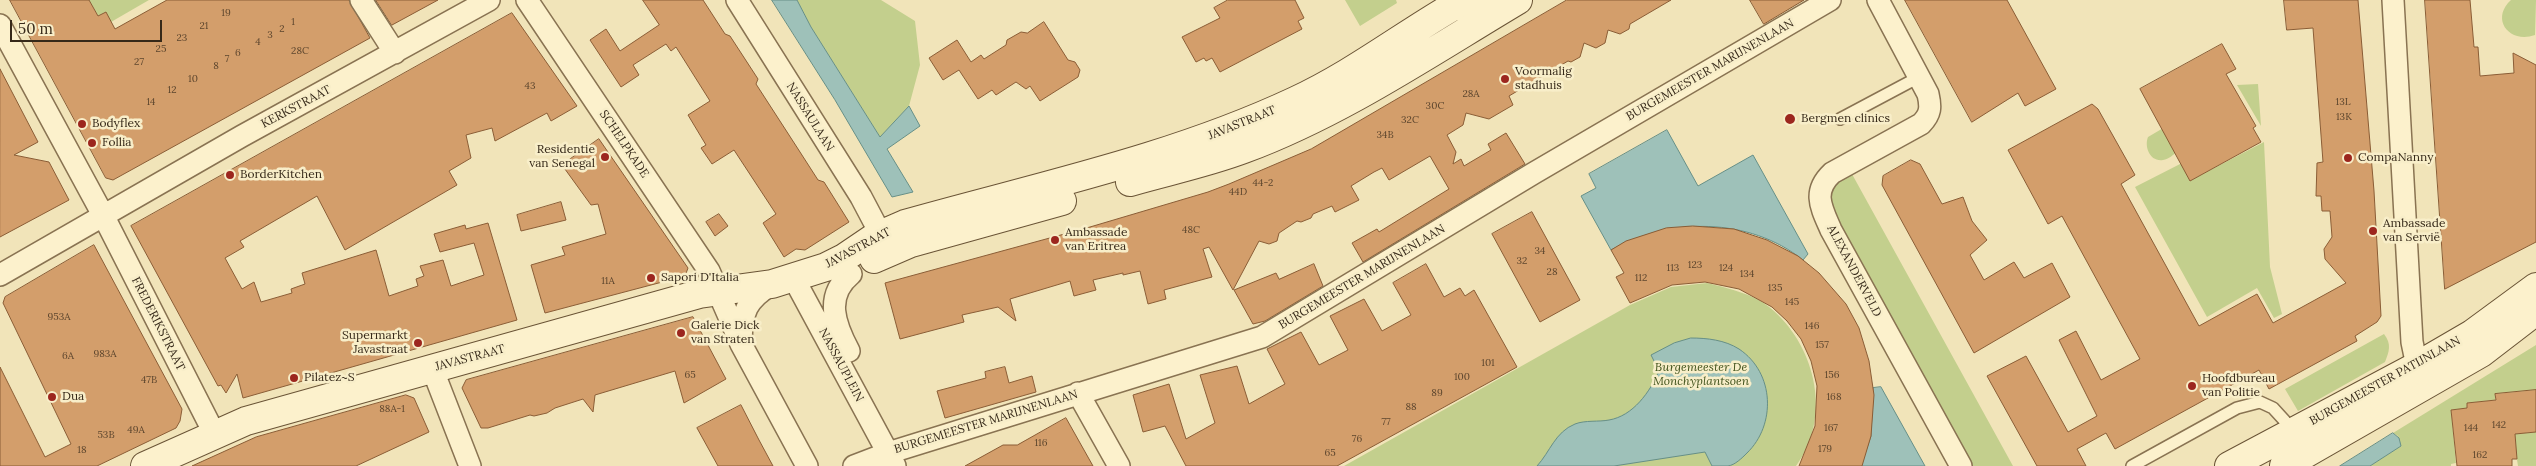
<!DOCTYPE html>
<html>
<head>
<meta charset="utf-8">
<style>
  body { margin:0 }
  #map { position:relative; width:2536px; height:466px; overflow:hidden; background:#f1e4b9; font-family:Lora,serif }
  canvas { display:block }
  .scale { position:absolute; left:10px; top:20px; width:152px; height:22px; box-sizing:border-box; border:2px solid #362919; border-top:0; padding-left:6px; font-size:15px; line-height:18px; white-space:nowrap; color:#362919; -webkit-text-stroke:4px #f8eec9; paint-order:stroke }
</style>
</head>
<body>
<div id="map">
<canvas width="2536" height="466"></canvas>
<div class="scale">50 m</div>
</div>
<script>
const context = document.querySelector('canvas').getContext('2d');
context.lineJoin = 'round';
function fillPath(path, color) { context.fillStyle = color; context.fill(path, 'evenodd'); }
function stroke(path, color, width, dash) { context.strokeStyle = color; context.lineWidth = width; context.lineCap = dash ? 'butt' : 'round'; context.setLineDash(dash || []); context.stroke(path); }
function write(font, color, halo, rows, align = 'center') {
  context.font = font + ' Lora,serif'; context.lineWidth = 5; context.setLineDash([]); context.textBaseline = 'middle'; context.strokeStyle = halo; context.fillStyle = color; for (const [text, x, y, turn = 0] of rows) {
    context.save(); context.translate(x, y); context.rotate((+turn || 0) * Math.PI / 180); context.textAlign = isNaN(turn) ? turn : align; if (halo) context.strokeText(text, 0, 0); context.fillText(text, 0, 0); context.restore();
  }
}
fillPath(new Path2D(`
  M89,0H149L111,22L98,16Z
  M797,0H881L915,21L920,65L909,106L880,137L811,27Z
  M1345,0H1396L1397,3L1360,26Z
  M2511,0H2536L2535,35C2509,44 2490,19 2511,0Z
  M2258,84L2261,126L2237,85Z
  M2165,127L2178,151C2173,155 2169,159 2163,160C2150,162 2144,147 2148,137Z
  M2264,142L2270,267L2282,314L2274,318L2257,288L2207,317L2135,187L2184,162L2193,179Z
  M1847,165L2013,466H1971L1831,230L1824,180Z
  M1707,283C1730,289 1756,294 1774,311C1816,349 1832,418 1796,466H1344L1630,305L1671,287Z
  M2384,334C2392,344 2389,352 2385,362L2298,411L2285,389Z
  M2536,345V390L2495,394V400L2467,403V408L2451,410L2456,463L2451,464V466H2370L2401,446L2398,436L2393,433Z
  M2536,432V466H2518L2513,434Z`), '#c3cf8d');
const water = new Path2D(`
  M772,0H797L811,27L880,137L909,106L920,126L887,149L913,192L892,197L835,100Z
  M1667,130L1698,186L1753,155L1808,254L1803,260C1749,217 1670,217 1611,250L1581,196L1596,188L1589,174Z
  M1691,338C1707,338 1725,340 1739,349C1775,373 1776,425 1747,453C1742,458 1735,465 1728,466C1723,466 1717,466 1712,466L1705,452L1614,466H1537C1550,452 1555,432 1575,424C1585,420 1599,422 1609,420C1633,416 1650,392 1659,371L1651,355L1674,343Z
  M1881,387L1925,466H1861L1871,436L1873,388Z
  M2393,433L2399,438L2401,446L2370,466H2340Z`);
fillPath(water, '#9ec1b9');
stroke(water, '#668f87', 1);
const building = new Path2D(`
  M10,0H89L98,16L106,12L115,29L167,0H349L370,38L113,180L106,178Z
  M376,0H438L392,25Z
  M643,0H703L725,34L730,36L758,79L756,84L800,152L818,180L824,182L849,222L805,250L796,249L784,257L763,223L776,214L734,150L712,164L701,148L706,145L688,115L710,101L676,47L671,51L666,44L633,65L639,75L621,87L590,40L606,29L620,51L659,25Z
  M1228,0H1295L1304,18L1298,21L1302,29L1220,72L1212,58L1206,61L1204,58L1196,62L1182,37L1220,18L1214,8Z
  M1567,0H1671L1630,24L1629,29L1620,34L1608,30L1605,43L1596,48L1584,43L1580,57L1571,62L1568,61L1509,96L1513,105L1489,119L1466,113L1463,125L1447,135L1456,152L1453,164L1461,159L1464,166L1491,150L1488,144L1506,133L1525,164L1363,262L1352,243L1377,229L1379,232L1449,189L1430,156L1389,180L1382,168L1374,172L1351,186L1359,200L1335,212L1332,206L1313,214L1311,218L1301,222L1297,221L1279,233L1277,241L1269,244L1259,241L1233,290L1209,247L1203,249L1212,277L1164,290L1166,299L1148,304L1140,271L1123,275V273L1093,280L1096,290L1074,296L1070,281L1010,299L1016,321L998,307L962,315L964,322L900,339L885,283L1090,227L1208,192L1229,184L1311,149Z
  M1750,0H1804L1764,24Z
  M1905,0H2007L2056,89L2025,106L2018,93L1972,122Z
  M2284,0H2358L2374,191L2381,316L2377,322L2355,336L2357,341L2269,389L2259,370L2115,449L2106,433L2077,449L2086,466H2037L1987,376L2026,356L2068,432L2097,416L2059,340L2076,331L2101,380L2140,359L2062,216L2048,224L2008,150L2092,104L2098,109L2135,175L2121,184L2199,326L2257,294L2273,323L2346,283L2325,259L2324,249L2332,237L2330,211H2322L2321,196H2316L2317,163L2323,162L2313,28L2287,30Z
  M2425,0H2470L2474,47H2478L2480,76L2514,73L2513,53L2536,65V242L2445,289Z
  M512,13L577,106L551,121L547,113L495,141L492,128L466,135L471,158L449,171L457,185L345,250L317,196L240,241L244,247L225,258L242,289L254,282L261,302L292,293L291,289L305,284L302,273L376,250L389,296L418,286L416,279L424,276L420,266L443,260L451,286L484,275L474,243L440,252L434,234L465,225L466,229L488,223L517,320L243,398L237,374L226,393L221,385L218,386L131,226Z
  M1044,22L1068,60L1075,62L1080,70L1078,77L1040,101L1030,86L1026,89L1016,82L996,95L992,90L978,99L959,70L943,80L929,58L957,40L971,62L981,55L984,59L1006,45L1007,40L1021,32L1027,33Z
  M2222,44L2236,69L2226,74L2256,126L2253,128L2261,142L2190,181L2140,89Z
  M0,69L38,142L14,155L49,162L69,200L0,237Z
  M599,139L688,268L685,276L545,313L531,265L565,255L562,247L606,234L598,204L591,205L562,165Z
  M1911,160L1920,164L1942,204L1963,197L1972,221L1987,240L1970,255L1984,280L2014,262L2024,278L2052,263L2070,297L1974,353L1882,185L1883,176Z
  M561,202L566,220L521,231L517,215Z
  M1532,212L1580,300L1540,322L1492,234Z
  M719,214L728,226L715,236L706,222Z
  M1693,226L1734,229L1767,240L1798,256L1819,273L1846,304L1859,328L1869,361L1874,395L1871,436L1862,466H1799L1815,426L1817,386L1811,361L1801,339L1787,321L1772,307L1739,289L1705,282L1672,285L1630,303L1616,277L1624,273L1611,250L1626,241L1666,228Z
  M94,245L182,409L180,421L176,428L97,466H0V367L45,457L71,444L3,303L5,297Z
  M1314,264L1323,286L1265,321L1253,324L1234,290L1276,273L1279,279Z
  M1426,264L1444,297L1460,288L1465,296L1474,290L1517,367L1337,466H1186L1165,426L1143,432L1133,395L1169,384L1186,439L1215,423L1200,375L1237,366L1249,404L1285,384L1267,349L1301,332L1319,365L1348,350L1330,316L1364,299L1382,331L1411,315L1393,283Z
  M693,317L726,379L684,403L675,371L595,395L593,412L583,399L555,408L547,413L534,416L530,415L488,428H481L462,388L466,380Z
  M1005,367L1009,383L1032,376L1036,392L945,418L937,391L986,378L985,372Z
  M2536,390V432L2515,434L2517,459H2512V466H2457L2451,410L2467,408V403L2496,400L2495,394Z
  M406,395L414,398L429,432L356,466H192L256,437Z
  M741,405L759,440L773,466H718L697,428Z
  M1066,418L1093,466H965L1003,445H1017Z`);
fillPath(building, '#d39e6b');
stroke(building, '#8a5d36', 1);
const lane = new Path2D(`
  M1840,119L1919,77
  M2132,466L2237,408L2260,402L2273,408L2294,431`);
const street = new Path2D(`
  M361,0L395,53
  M527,0L709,271L741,344L807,466
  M737,0L861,197L881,235
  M1447,0L1451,7L1486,19L1487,0
  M1878,0L1928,94C1931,107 1931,114 1921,124L1832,173C1812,192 1821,207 1831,230L1961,466
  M2393,0L2412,342L2417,366L2425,379
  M0,25L103,215L214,433
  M0,275L242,136L489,0
  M793,277L895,466
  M741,341C742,312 746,300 772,284
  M849,351C835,325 824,296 851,274
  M432,368L470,466
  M1078,393L1119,466
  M854,466L888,453L1262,337L1534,173L1830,0`);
const secondary = new Path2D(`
  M1130,182C1168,171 1207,163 1244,149C1341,113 1429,53 1518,0
  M874,259L911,243L1062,201
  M145,466L246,421L699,294L772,284L826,267L844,258L875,237L905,224C1036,187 1171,159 1295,101C1354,74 1407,32 1464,0
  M2229,466L2417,366L2472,334L2536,287
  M2284,466L2481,353L2536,311`);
stroke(lane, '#897352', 14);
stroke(street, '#897352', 24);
stroke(secondary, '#6a5436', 30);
stroke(lane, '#fcf1cc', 11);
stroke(street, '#fcf1cc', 21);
stroke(secondary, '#fcf1cc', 28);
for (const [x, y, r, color] of [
  [1505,79,5,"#9c261e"],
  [1790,119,6,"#9c261e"],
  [82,124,5,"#9c261e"],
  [92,143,5,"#9c261e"],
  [605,157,5,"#9c261e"],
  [2348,158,5,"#9c261e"],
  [230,175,5,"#9c261e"],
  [2373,231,5,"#9c261e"],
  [1055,240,5,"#9c261e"],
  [651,278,5,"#9c261e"],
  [681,333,5,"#9c261e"],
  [418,343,5,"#9c261e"],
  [294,378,5,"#9c261e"],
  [2192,386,5,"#9c261e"],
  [52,397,5,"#9c261e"]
]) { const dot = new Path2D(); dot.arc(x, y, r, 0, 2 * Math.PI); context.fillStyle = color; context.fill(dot); stroke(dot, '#f8eec9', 2); }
write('10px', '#5d462e', null, [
  ["19",226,13],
  ["1",293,22],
  ["21",204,26],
  ["2",282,29],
  ["3",270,35],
  ["23",182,38],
  ["4",258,42],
  ["25",161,49],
  ["28C",300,51],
  ["6",238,53],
  ["7",227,59],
  ["27",139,62],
  ["8",216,66],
  ["10",193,79],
  ["43",530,86],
  ["12",172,90],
  ["28A",1471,94],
  ["14",151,102],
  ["13L",2343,102],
  ["30C",1435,106],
  ["13K",2344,117],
  ["32C",1410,120],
  ["34B",1385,135],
  ["44-2",1263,183],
  ["44D",1238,192],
  ["48C",1191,230],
  ["34",1540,251],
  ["32",1522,261],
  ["123",1695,265],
  ["113",1673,268],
  ["124",1726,268],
  ["28",1552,272],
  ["134",1747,274],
  ["112",1641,278],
  ["11A",608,281],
  ["135",1775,288],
  ["145",1792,302],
  ["953A",59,317],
  ["146",1812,326],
  ["157",1822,345],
  ["983A",105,354],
  ["6A",68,356],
  ["101",1488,363],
  ["65",690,375],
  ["156",1832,375],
  ["100",1462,377],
  ["47B",149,380],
  ["89",1437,393],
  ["168",1834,397],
  ["88",1411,407],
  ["88A-1",392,409],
  ["77",1386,422],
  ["142",2499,425],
  ["167",1831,428],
  ["144",2471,428],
  ["49A",136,430],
  ["53B",106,435],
  ["76",1357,439],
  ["116",1041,443],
  ["179",1825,449],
  ["18",82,450],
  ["65",1330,453],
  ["162",2480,455]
]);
write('12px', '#362919', '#f8eec9', [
  ["BURGEMEESTER MARIJNENLAAN",1710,70,-30],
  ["KERKSTRAAT",296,107,-28],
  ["NASSAULAAN",810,117,58],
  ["JAVASTRAAT",1242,123,-22],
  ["SCHELPKADE",624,144,56],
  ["JAVASTRAAT",858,248,-28],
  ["ALEXANDERVELD",1854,271,62],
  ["BURGEMEESTER MARIJNENLAAN",1362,277,-31],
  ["FREDERIKSTRAAT",158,324,63],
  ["JAVASTRAAT",470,358,-15],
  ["NASSAUPLEIN",841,365,62],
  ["BURGEMEESTER PATIJNLAAN",2385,381,-29],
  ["BURGEMEESTER MARIJNENLAAN",986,422,-17]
]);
write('12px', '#362919', '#f8eec9', [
  ["Voormalig",1515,72],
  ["stadhuis",1515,86],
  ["Bergmen clinics",1801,119],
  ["Bodyflex",92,124],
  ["Follia",102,143],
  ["Residentie",595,150,"right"],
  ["van Senegal",595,164,"right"],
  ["CompaNanny",2358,158],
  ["BorderKitchen",240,175],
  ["Ambassade",2383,224],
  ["van Servië",2383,238],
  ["Ambassade",1065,233],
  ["van Eritrea",1065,247],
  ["Sapori D'Italia",661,278],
  ["Galerie Dick",691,326],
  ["van Straten",691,340],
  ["Supermarkt",408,336,"right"],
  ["Javastraat",408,350,"right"],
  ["Pilatez~S",304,378],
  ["Hoofdbureau",2202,379],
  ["van Politie",2202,393],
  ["Dua",62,397]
], 'left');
write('italic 12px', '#43541e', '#f8eec9', [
  ["Burgemeester De",1701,368],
  ["Monchyplantsoen",1701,382]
]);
</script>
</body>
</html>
